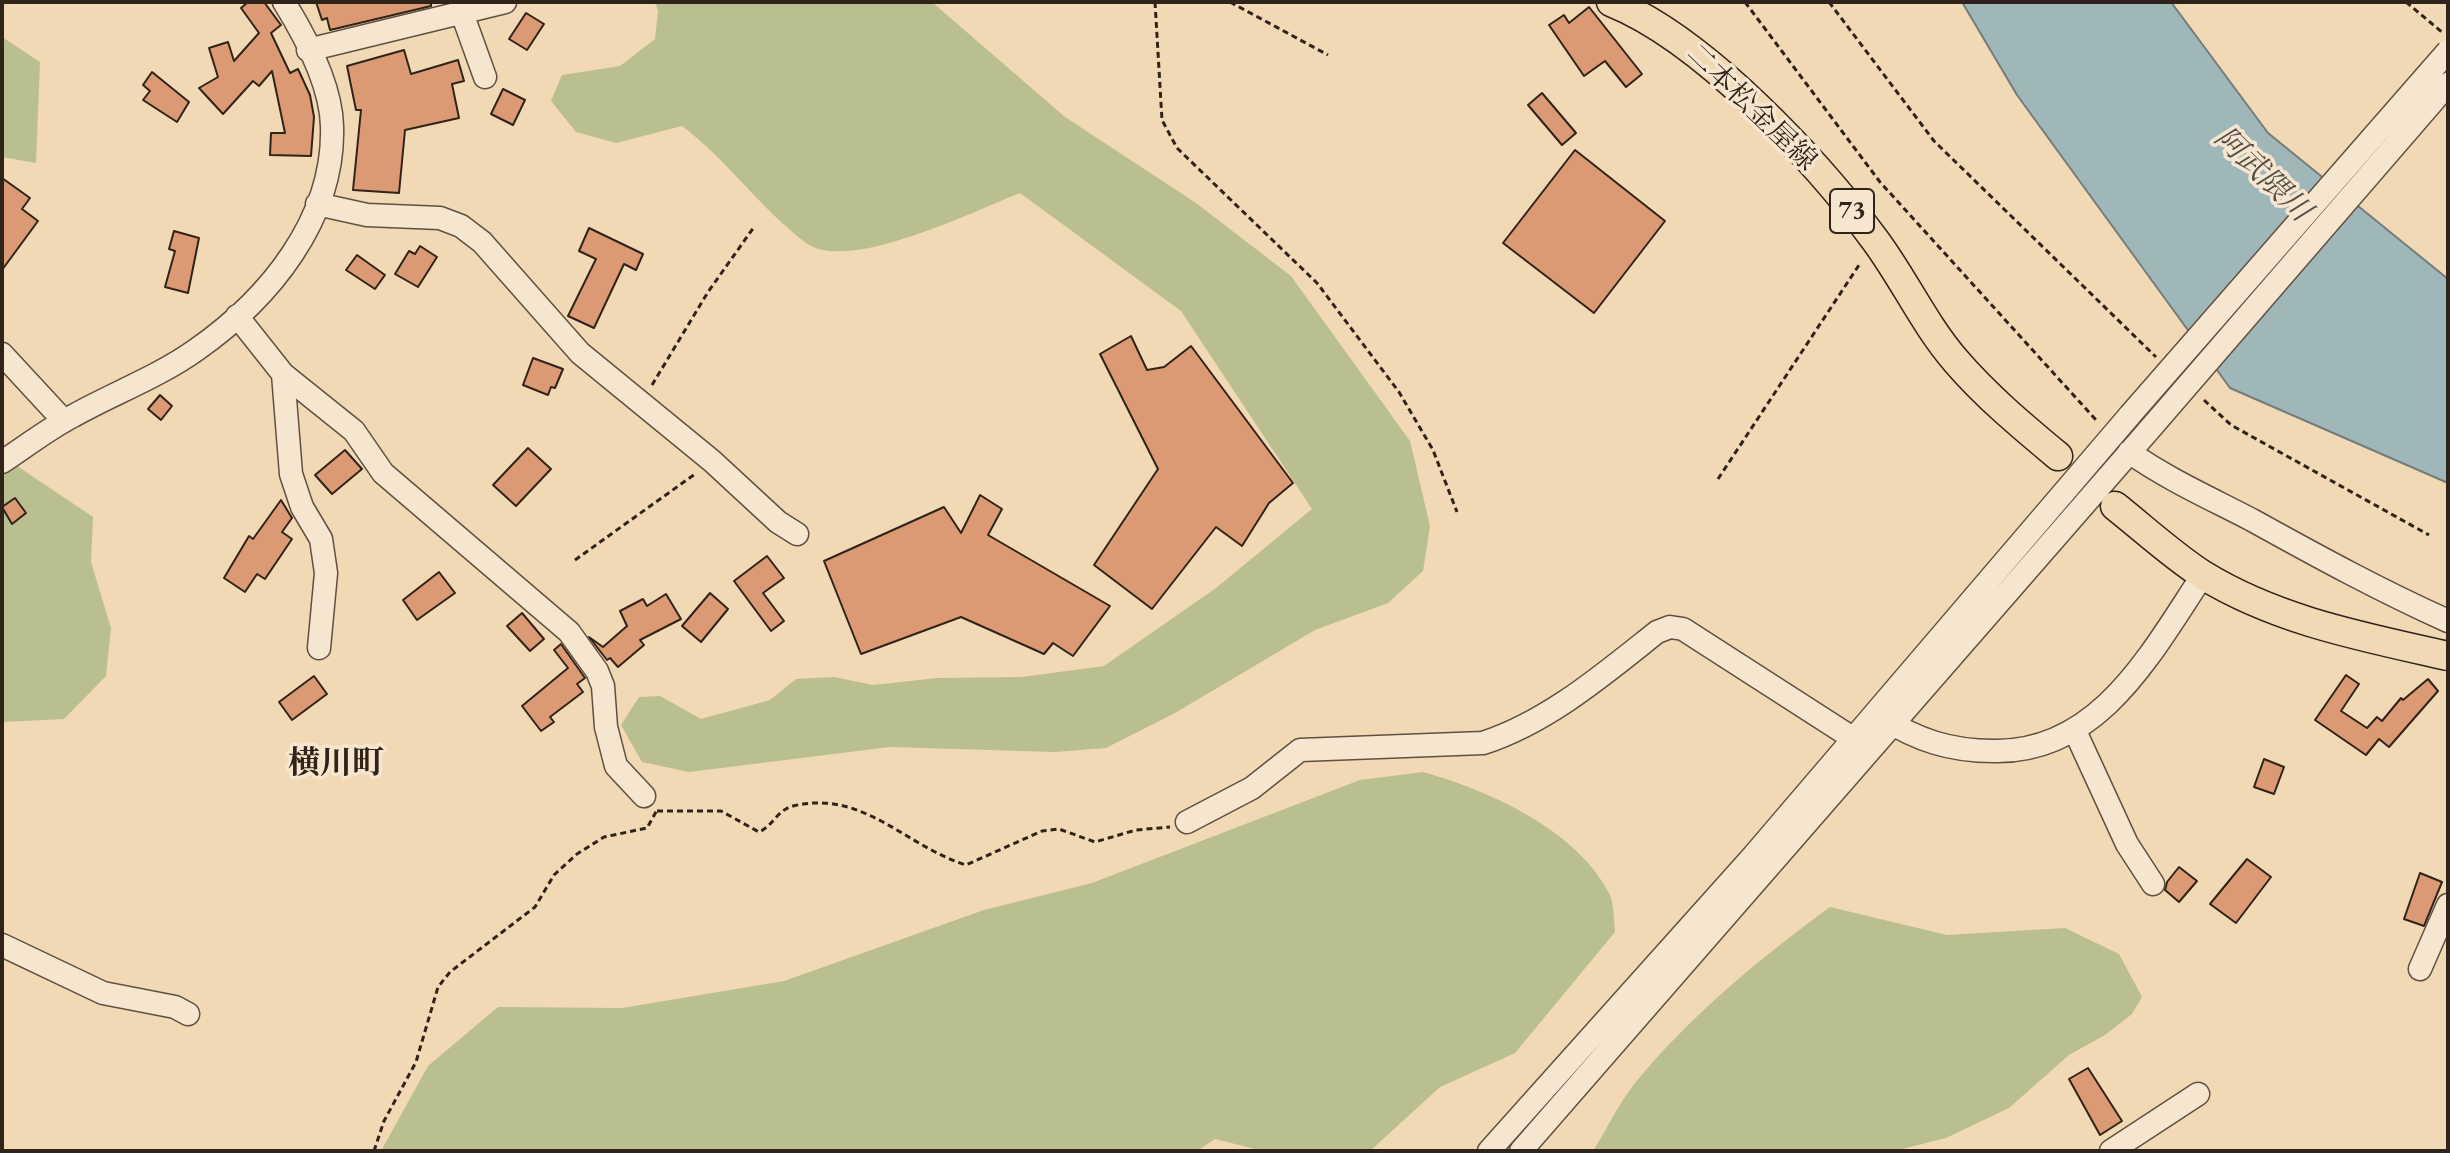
<!DOCTYPE html>
<html>
<head>
<meta charset="utf-8">
<style>
  body { margin:0 }
  #map { position:relative; width:2450px; height:1153px; overflow:hidden; background:#f2d9b5; font-family:"EB Garamond",serif }
  canvas { display:block }
  .frame { position:absolute; inset:0; border:4px solid #302319; pointer-events:none }
</style>
</head>
<body>
<div id="map">
<canvas width="2450" height="1153"></canvas>
<div class="frame"></div>
</div>
<script>
const context = document.querySelector('canvas').getContext('2d');
context.lineJoin = 'round';
function fillPath(path, color) { context.fillStyle = color; context.fill(path, 'evenodd'); }
function stroke(path, color, width, dash) { context.strokeStyle = color; context.lineWidth = width; context.lineCap = dash ? 'butt' : 'round'; context.setLineDash(dash || []); context.stroke(path); }
function write(font, color, halo, rows, align = 'center') {
  context.font = font + ' "EB Garamond","Noto Serif JP",serif'; context.lineWidth = 7; context.setLineDash([]); context.textBaseline = 'middle'; context.strokeStyle = halo; context.fillStyle = color; for (const [text, x, y, turn = 0] of rows) {
    context.save(); context.translate(x, y); context.rotate((+turn || 0) * Math.PI / 180); context.textAlign = isNaN(turn) ? turn : align; if (halo) context.strokeText(text, 0, 0); context.fillText(text, 0, 0); context.restore();
  }
}
fillPath(new Path2D(`
  M655,2H932L1065,117L1196,203L1291,276L1410,441L1430,526L1423,571L1388,603L1315,630L1175,713L1106,748L1055,752L890,747L689,772L642,762L621,725L639,697L660,696L701,719L770,700L796,679L834,677L873,685L937,678L1022,677L1104,666L1216,588L1312,509L1181,311L1020,193C976,210 848,274 806,243C761,209 727,160 682,126L616,143L576,132L551,101L562,75L620,66L655,39L658,11Z
  M2,37L40,62L36,163L2,157Z
  M2,463L17,466L93,517L91,562L111,628L106,676L64,719L2,722Z
  M1423,772C1488,790 1578,830 1610,895C1614,905 1614,921 1615,932L1515,1053L1440,1087L1370,1151H1263L1215,1139L1197,1151H381L428,1066L498,1007L622,1008L784,981L984,910L1092,883L1360,780Z
  M1830,907L1947,935L2065,928L2119,954L2142,997L2132,1014L2105,1035L2069,1055L2009,1108L1946,1138L1894,1151H1593C1607,1129 1619,1103 1635,1083C1691,1015 1759,959 1830,907Z`), '#b9bf8e');
const water = new Path2D(`
  M1962,2H2171L2268,133L2448,279V483L2230,388L2017,95Z`);
fillPath(water, '#a0b7b9');
stroke(water, '#737c79', 2);
const building = new Path2D(`
  M248,2H264L281,25L271,33L290,73L298,69L310,95L314,117L311,156L270,155L271,133H285L272,71L259,86L253,81L223,114L199,88L218,77L209,48L228,42L234,61L259,33L241,8Z
  M316,2H431V6L330,30L327,18L322,20Z
  M1589,7L1642,74L1626,87L1605,61L1584,76L1549,25L1564,15L1569,23Z
  M526,13L544,24L527,50L509,39Z
  M404,50L411,74L458,60L464,81L452,84L459,118L405,130L399,193L353,190L361,110H356L347,66Z
  M152,72L189,102L177,122L143,100L150,91L143,85Z
  M503,89L525,100L513,125L491,114Z
  M1542,93L1576,133L1562,145L1528,105Z
  M1575,150L1665,221L1594,313L1503,243Z
  M2,178L30,198L22,209L38,221L2,270Z
  M589,228L643,254L636,270L624,264L594,328L568,316L596,259L579,251Z
  M174,231L199,238L188,293L165,287L175,251L169,249Z
  M420,246L437,257L418,287L395,274L409,251L415,254Z
  M357,255L385,275L375,289L346,270Z
  M1131,336L1147,370L1164,367L1191,346L1293,483L1269,503L1242,546L1216,527L1152,609L1094,565L1158,469L1100,354Z
  M533,358L563,369L555,388L551,387L548,395L523,385Z
  M160,395L172,406L161,420L148,409Z
  M528,448L551,469L516,506L493,485Z
  M345,450L362,469L332,494L315,475Z
  M980,495L1002,509L988,535L1110,606L1073,656L1053,643L1044,654L961,617L861,654L824,561L944,507L961,533Z
  M15,498L26,513L12,524L2,507Z
  M281,500L292,518L282,532L292,539L265,579L257,574L245,592L224,578L249,536L253,539Z
  M767,556L784,578L763,593L784,621L771,631L734,581Z
  M439,572L455,593L417,620L403,600Z
  M710,593L728,609L701,642L682,626Z
  M666,594L681,619L640,640L644,645L618,667L610,658L607,660L589,637L603,647L627,626L620,611L643,599L647,606Z
  M522,613L544,639L530,651L507,626Z
  M561,644L585,678L577,684L583,692L550,717L554,722L541,731L522,706L568,668L554,650Z
  M2346,675L2359,684L2341,711L2367,728L2377,717L2382,721L2401,698L2403,700L2428,679L2438,691L2389,747L2379,739L2366,755L2315,720Z
  M314,676L327,694L292,720L279,702Z
  M2264,759L2284,767L2274,794L2254,787Z
  M2247,859L2271,877L2236,923L2210,904Z
  M2179,867L2197,881L2179,902L2165,890L2167,882Z
  M2420,873L2442,882L2424,926L2404,919Z
  M2088,1068L2122,1121L2100,1135L2069,1079Z`);
fillPath(building, '#db9a74');
stroke(building, '#302319', 2);
const minor = new Path2D(`
  M462,13L485,77
  M308,50L505,2
  M317,204L367,215L440,218L461,226L482,242L580,353L712,461L778,522L797,534
  M237,316L283,374L354,431L383,473L569,632L597,671L603,686L606,727L616,766L644,796
  M2,354L64,421
  M283,374L291,474L302,507L321,539L326,573L319,648
  M2129,452C2169,480 2210,498 2252,520C2317,556 2381,591 2448,621
  M2,462C25,447 48,429 73,416C114,393 158,377 196,350C269,299 335,219 332,126C331,85 305,36 284,2
  M1880,717C1918,740 1949,751 1994,751C2100,753 2152,651 2203,575
  M2075,731L2127,844L2153,884
  M1187,822L1252,788L1300,750L1483,743C1548,722 1604,674 1657,632L1670,627L1683,629L1854,739
  M2,945L103,993L175,1007L188,1014
  M2420,969L2448,905
  M1489,1151L1754,855L2130,415
  M1521,1151L2149,430
  M2111,1151L2198,1094`);
const major = new Path2D(`
  M1611,2C1703,39 1816,160 1875,240C1904,279 1924,324 1956,361C1986,396 2022,426 2058,456
  M2115,506C2144,529 2172,555 2203,575C2278,621 2364,637 2448,656`);
stroke(minor, '#605040', 25);
stroke(major, '#302319', 31);
stroke(new Path2D(`
  M1155,2L1162,120L1177,148L1317,283L1399,392L1433,450L1457,512
  M1230,2L1328,55
  M1745,2L1880,182L2097,421
  M1829,2L1934,141L2156,357
  M2406,2L2443,33
  M652,385L708,292L754,227
  M2204,400L2231,425L2429,535
  M1718,479L1861,262
  M575,560L695,474
  M657,811H721L759,832C773,826 777,810 793,806C863,789 905,846 966,865L1042,831L1059,829L1095,842L1136,830L1170,827
  M374,1151L384,1121L416,1062L438,987L450,972L535,907L554,875L577,854L604,837L647,828L657,810`), '#302319', 3, [6, 4]);
stroke(minor, '#f7e6cf', 22);
stroke(major, '#f2d9b5', 28);
const minorBridge = new Path2D(`
  M2130,415L2448,51
  M2149,430L2448,84`);
stroke(minorBridge, '#605040', 25, []);
stroke(minorBridge, '#f7e6cf', 22);
for (const [x, y, w] of [
  [1852,211,44]
]) { const box = new Path2D(); box.roundRect(x - w / 2, y - 22, w, 44, 6); context.fillStyle = '#f7e6cf'; context.fill(box); stroke(box, '#302319', 2); }
write('bold 26px', '#302319', null, [
  ["73",1852,211]
]);
write('28px', '#302319', '#f7e6cf', [
  ["二本松金屋線",1751,108,44]
]);
write('italic 30px', '#524f49', '#f7e6cf', [
  ["阿武隈川",2262,175,44]
]);
write('bold 32px', '#302319', '#f7e6cf', [
  ["横川町",336,764]
]);
</script>
</body>
</html>
